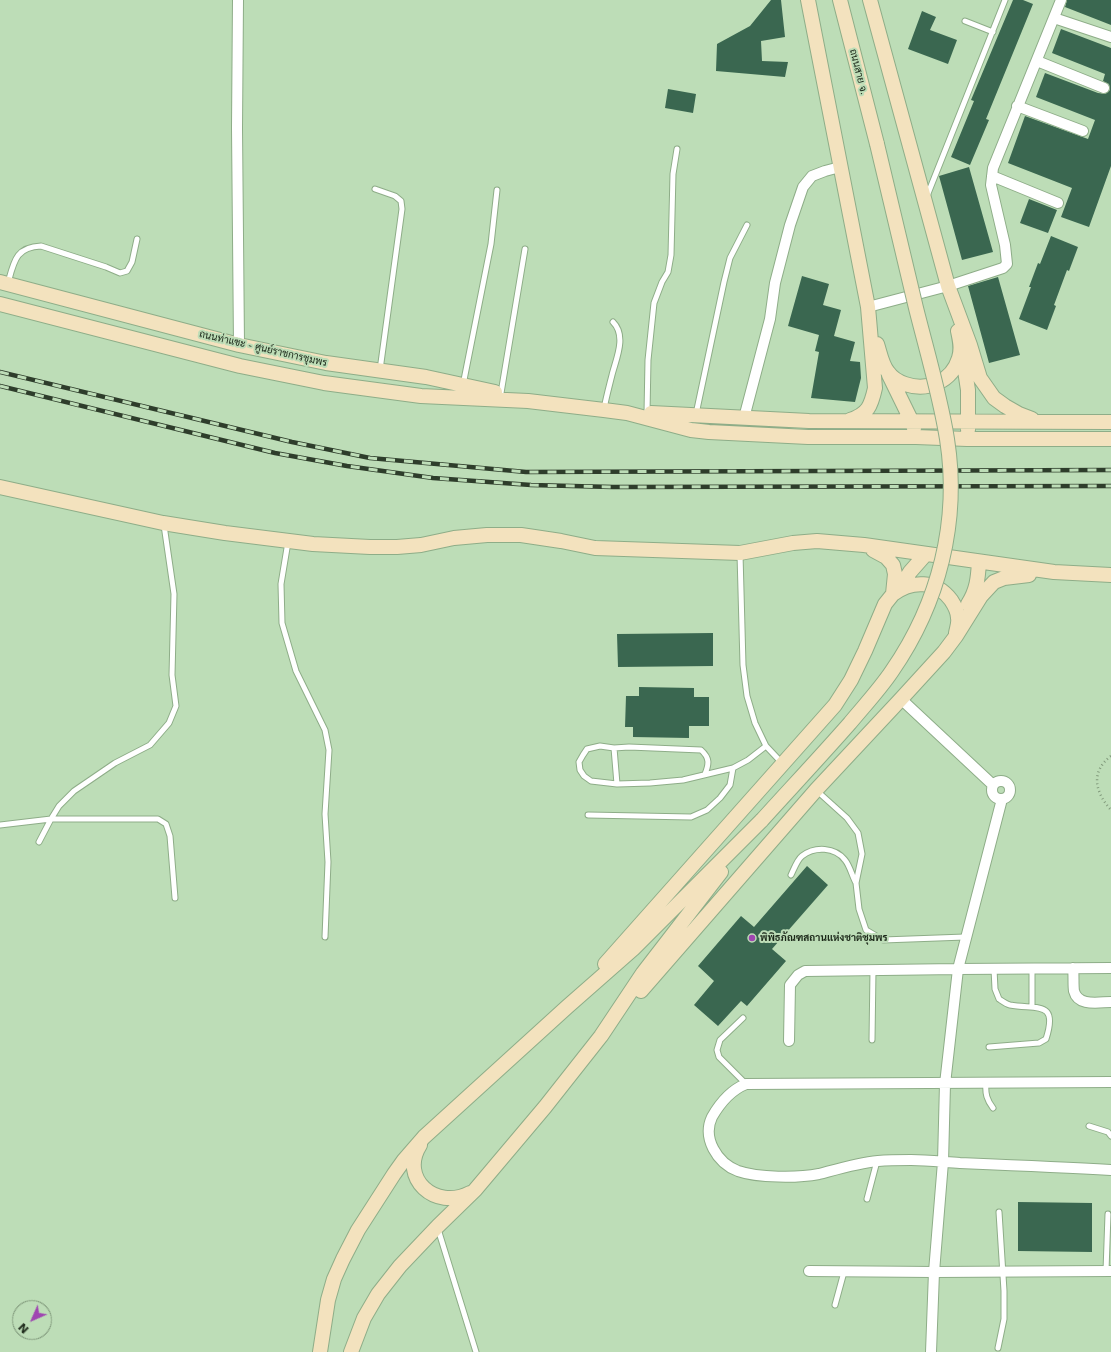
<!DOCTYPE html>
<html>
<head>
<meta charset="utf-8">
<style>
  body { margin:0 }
  #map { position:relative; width:1111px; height:1352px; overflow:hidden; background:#bdddb7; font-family:"DejaVu Sans",sans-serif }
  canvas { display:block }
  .north { position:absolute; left:12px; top:1300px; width:40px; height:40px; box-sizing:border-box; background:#bdddb7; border:1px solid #7c9477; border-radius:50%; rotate:225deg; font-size:11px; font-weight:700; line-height:16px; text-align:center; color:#1b2718 }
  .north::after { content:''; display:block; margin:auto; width:14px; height:18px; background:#9f46b1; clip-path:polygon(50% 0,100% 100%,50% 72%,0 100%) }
</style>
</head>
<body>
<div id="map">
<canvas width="1111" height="1352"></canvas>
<div class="north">N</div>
</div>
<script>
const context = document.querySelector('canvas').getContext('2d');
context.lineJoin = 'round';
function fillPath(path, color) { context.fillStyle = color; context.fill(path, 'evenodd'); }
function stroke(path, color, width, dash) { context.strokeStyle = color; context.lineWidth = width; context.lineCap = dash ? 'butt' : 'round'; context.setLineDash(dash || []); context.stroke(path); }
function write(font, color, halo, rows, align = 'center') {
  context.font = font + ' "DejaVu Sans",Sarabun,sans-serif'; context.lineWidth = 4; context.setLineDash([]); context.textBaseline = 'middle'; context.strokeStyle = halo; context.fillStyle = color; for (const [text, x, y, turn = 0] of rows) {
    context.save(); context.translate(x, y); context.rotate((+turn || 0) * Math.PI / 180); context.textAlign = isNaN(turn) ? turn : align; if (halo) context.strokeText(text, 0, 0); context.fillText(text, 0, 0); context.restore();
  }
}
fillPath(new Path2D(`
  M771,0H781L785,37L761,41L762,61L788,62L785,77L716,71L717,44L750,26Z
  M1013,0H1023L1033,4L986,119L989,120L970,165L951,157L974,101L971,100Z
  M1067,0H1111V25L1065,7Z
  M922,11L936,17L930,30L957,40L948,64L908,49Z
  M1061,29L1111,48V166L1089,227L1061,217L1072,188L1008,163L1025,116L1088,139L1095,120L1036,97L1045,73L1098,93L1105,94L1110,90L1109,84L1103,81L1105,74L1052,53Z
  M668,89L696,94L693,113L665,108Z
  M969,167L993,252L962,260L939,176Z
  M1029,199L1057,210L1048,233L1020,223Z
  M1051,236L1078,247L1069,271L1067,270L1054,305L1056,306L1047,330L1019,319L1031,287H1029L1038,263L1040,264Z
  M802,276L829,284L823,305L841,310L834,336L855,342L850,361L860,362L861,378L855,402L811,398L819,352L815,351L819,335L788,326Z
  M998,277L1020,355L989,363L968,286Z
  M713,633V666L618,667L617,634Z
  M639,687L694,688V697H709V726H689V738L633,737V727H625L626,696H639Z
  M807,866L828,885L772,949L786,961L747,1006L741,1001L718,1026L694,1005L714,981L698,966L741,916L754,927Z
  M1018,1202L1092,1203V1252L1018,1251Z`), '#3a6750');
const lane = new Path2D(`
  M965,21L993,32
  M375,189L395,196L401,201L402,209L380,370
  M927,196L1005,0
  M8,283C14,261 16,247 41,246L106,267L120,273L127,271L132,262L137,239
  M463,385L491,244L497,190
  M501,393L525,249
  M604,409C606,398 609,387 612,375C616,359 627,336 613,322
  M647,413L648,360L654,303L662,282L668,272L671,255L673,174L677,149
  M696,414L724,282L730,258L747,225
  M288,542L281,584L282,623L296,671L325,730L329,750L325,814L328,862L325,937
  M740,554L743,665L747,696L755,723L766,746L782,763
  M614,748L617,784
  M705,774C709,764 710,758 701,750L629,747L614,748L600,746L587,749L583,755L579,762L580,770L584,776L591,781L617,784L650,783L683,780L733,768L748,760L766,746
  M816,790L847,818L858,833L862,854L856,883L859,909L866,930L883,940L965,937
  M588,815L691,817L707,810L720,798L730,785L733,768
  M0,825L51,819H158L166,824L170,836L175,898
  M39,842L51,819L59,806L74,791L115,763L150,745L169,723L176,706L172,675L174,594L164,525
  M791,875C794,869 797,860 802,856C815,846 835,847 845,860C850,866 852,876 856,883
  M1032,969V1007
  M743,1018L720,1040L717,1050L719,1057L746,1084
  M872,1040L873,970
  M989,1047L1039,1043L1046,1039C1059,999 1035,1010 1010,1005C1006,1004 1002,1001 999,999L995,989L994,969
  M986,1083C985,1094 987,1100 993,1108
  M1089,1126L1108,1132L1111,1136
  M867,1199L877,1161
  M438,1229L476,1352
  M1106,1271L1108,1214
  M835,1305L844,1272
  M998,1348L1004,1319V1291L999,1212`);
const street = new Path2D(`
  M238,0L237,128L239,345
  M1054,18L1111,37
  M1037,61L1104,88
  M1017,106L1083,131
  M992,176L1058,203
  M868,307L948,286L1003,268L1007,264L1005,245L991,185L993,168L1061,0
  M744,418L770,319L775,283L790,225L803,187L812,176L825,171L840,167
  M901,699L993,785
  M992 790a9 9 0 1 1 18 0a9 9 0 1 1-18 0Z
  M1073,968C1074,976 1073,984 1074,991C1078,1007 1099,1002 1111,1002
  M789,1041L790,985L798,975L805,971L958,969L1111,968
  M1111,1082L746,1084C731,1090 720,1103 712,1117C702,1138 717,1163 738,1171C758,1178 798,1178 819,1174C838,1169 858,1163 878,1161C889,1160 900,1160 911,1160C927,1160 944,1162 960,1163C1010,1165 1061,1167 1111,1170
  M809,1271L934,1272L1111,1271
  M931,1352L934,1272L943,1162L945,1084L958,969L1002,799`);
const secondary = new Path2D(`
  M808,0L868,307L875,388C871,406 868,414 850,420
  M840,0L877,144
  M870,0L948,286L970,345L980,378L994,398L1005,406L1019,414L1032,419
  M0,282L239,345L326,363L426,377L495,392
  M0,304L240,366L324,383L421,396L528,401L604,410L627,413L691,430L709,432L808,437H916L967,439H1111
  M877,344C880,353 882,365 888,372C892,378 899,382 905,384C928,392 952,381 959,358C962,349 960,340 958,331
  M962,351L968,390V430
  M889,375L912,422L914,428
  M651,413L809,421L1111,422
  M0,487L163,523L225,533L313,544L370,547H397L421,545L454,538L487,535H521L561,541L595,548L740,553L793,543L817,541L864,545L1054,572L1111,575
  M900,588L910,572L925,555
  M893,594C912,580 936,580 951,600C955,606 958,611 958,618C959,623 957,628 956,633
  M968,604C977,590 978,578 979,562
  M605,964L835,705L851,680L865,651L885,604L893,594L895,574L893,565L886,557L873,550
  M641,991L816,790L901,699L944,652L956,636L981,596L994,582L1004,578L1029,575
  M420,1145C399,1178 435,1211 470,1193
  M320,1352L328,1300L334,1279L343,1259L358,1230L394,1174L404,1160L424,1137L567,1007L633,949L762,820
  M351,1352L364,1318L378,1294L400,1266L438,1226L475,1190L545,1107L601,1036L643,973L721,872`);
stroke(lane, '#8ead88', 7);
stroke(street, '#8ead88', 12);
stroke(secondary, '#8ead88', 16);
stroke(new Path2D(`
  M1111,756C1090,772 1095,792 1111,810`), '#80997b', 2.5, [1, 3]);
stroke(lane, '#fff', 5);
stroke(street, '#fff', 10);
stroke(secondary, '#f3e2be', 14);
const rail = new Path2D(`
  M0,372L292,442L370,458L526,472L1111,470
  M0,386L275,453L347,466L433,478L531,485L613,487L1111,486`);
stroke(rail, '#2e3d2b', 4.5);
stroke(rail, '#bdddb7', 3, [9]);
const secondaryBridge = new Path2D(`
  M762,820C791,788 821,756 850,723C864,706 880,689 892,671C939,603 960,521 947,439C940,395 927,352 916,308C903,254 890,199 877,144`);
stroke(secondaryBridge, '#8ead88', 16, []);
stroke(secondaryBridge, '#f3e2be', 14);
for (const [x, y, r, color] of [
  [752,938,4,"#9f46b1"]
]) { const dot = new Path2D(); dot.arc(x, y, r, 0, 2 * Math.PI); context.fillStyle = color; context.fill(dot); stroke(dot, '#bdddb7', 1.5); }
write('10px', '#1b2718', '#bdddb7', [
  ["ถนนสาย จ.",858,72,76],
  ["ถนนท่าแซะ - ศูนย์ราชการชุมพร",263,349,13]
]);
write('bold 10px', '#1b2718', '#bdddb7', [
  ["พิพิธภัณฑสถานแห่งชาติชุมพร",760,938]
], 'left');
</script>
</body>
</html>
